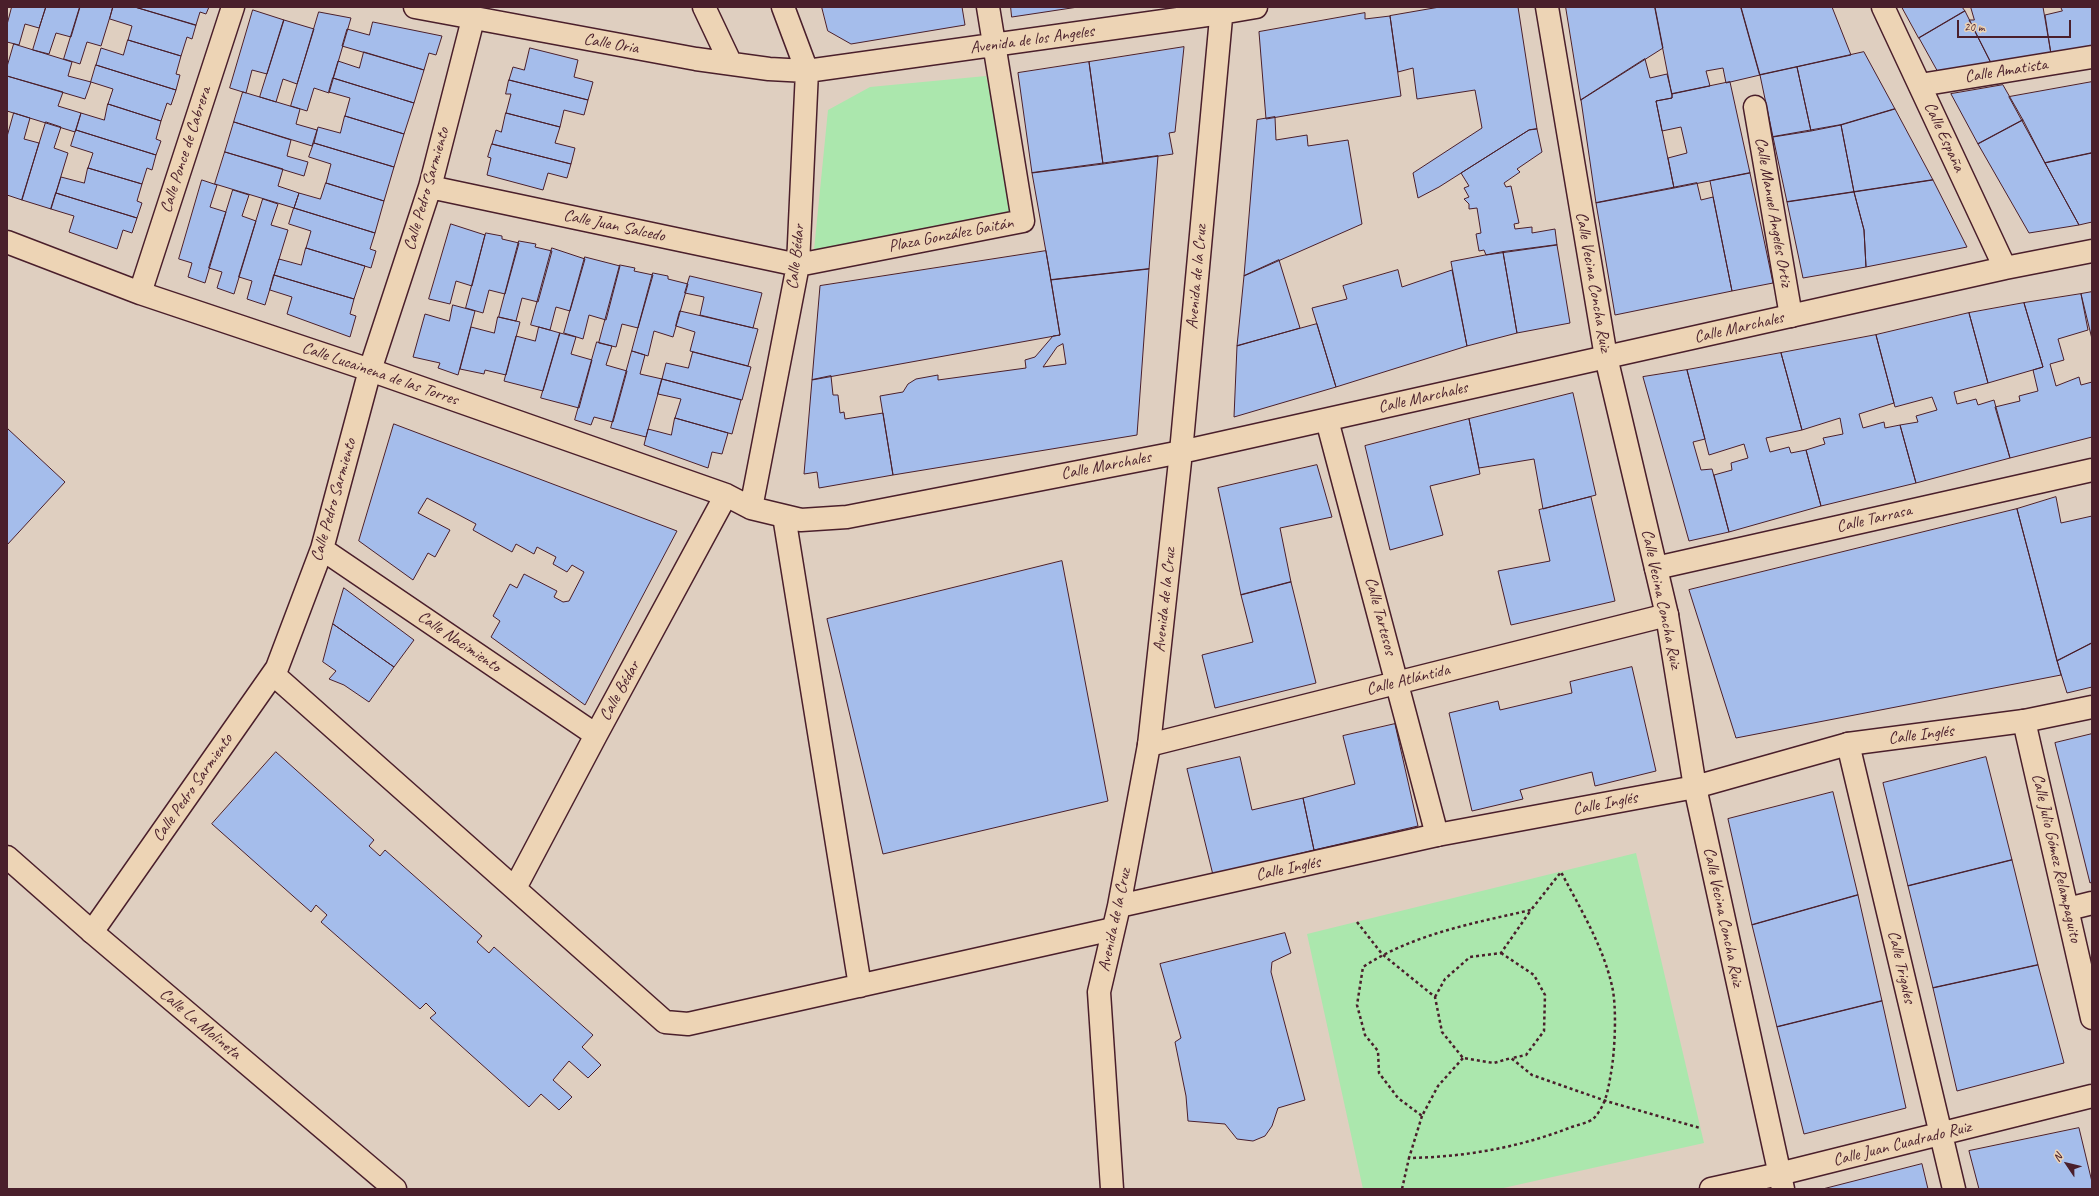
<!DOCTYPE html>
<html>
<head>
<meta charset="utf-8">
<style>
  body { margin:0 }
  #map { position:relative; width:2099px; height:1196px; overflow:hidden; background:#dfcfc0; font-family:Caveat,sans-serif }
  canvas { display:block }
  .frame { position:absolute; inset:0; border:8px solid #4a1f2b; pointer-events:none }
  .north { position:absolute; left:2047px; top:1144px; width:40px; height:40px; -webkit-text-stroke:3px #edd4b5; paint-order:stroke; rotate:305deg; font-size:11px; font-weight:700; line-height:16px; text-align:center; color:#4a1f2b }
  .north::after { content:''; display:block; margin:auto; width:14px; height:18px; background:#4a1f2b; clip-path:polygon(50% 0,100% 100%,50% 72%,0 100%) }
  .scale { position:absolute; left:1957px; top:20px; width:114px; height:18px; box-sizing:border-box; border:2px solid #4a1f2b; border-top:0; padding-left:5px; font-size:12px; line-height:14px; white-space:nowrap; color:#4a1f2b; -webkit-text-stroke:3px #edd4b5; paint-order:stroke }
</style>
</head>
<body>
<div id="map">
<canvas width="2099" height="1196"></canvas>
<div class="frame"></div>
<div class="north">N</div>
<div class="scale">20 m</div>
</div>
<script>
const context = document.querySelector('canvas').getContext('2d');
context.lineJoin = 'round';
function fillPath(path, color) { context.fillStyle = color; context.fill(path, 'evenodd'); }
function stroke(path, color, width, dash) { context.strokeStyle = color; context.lineWidth = width; context.lineCap = dash ? 'butt' : 'round'; context.setLineDash(dash || []); context.stroke(path); }
function write(font, color, halo, rows, align = 'center') {
  context.font = font + ' Caveat,sans-serif'; context.lineWidth = 4; context.setLineDash([]); context.textBaseline = 'middle'; context.strokeStyle = halo; context.fillStyle = color; for (const [text, x, y, turn = 0] of rows) {
    context.save(); context.translate(x, y); context.rotate((+turn || 0) * Math.PI / 180); context.textAlign = isNaN(turn) ? turn : align; if (halo) context.strokeText(text, 0, 0); context.fillText(text, 0, 0); context.restore();
  }
}
fillPath(new Path2D(`
  M986,76L1023,221L798,265L814,250L828,110L870,87Z
  M1636,853L1704,1143L1499,1189H1363L1307,934Z`), '#abe7ad');
const building = new Path2D(`
  M12,7H46L39,28L25,24L19,45L7,42V25Z
  M46,7H80L71,37L56,33L49,54L33,50Z
  M80,7H113L101,46L87,42L80,64L64,59Z
  M113,7H135L196,25L192,39L187,37L181,56L128,40L132,26L110,19Z
  M135,7H209L206,14L200,12L196,25Z
  M822,7H962L965,25L851,44L828,31Z
  M1011,7H1078L1012,17Z
  M1440,7H1518L1537,129L1529,130L1439,187L1418,198L1413,173L1482,128L1475,90L1417,99L1413,68L1398,72L1390,16Z
  M1566,7H1655L1663,48L1581,100Z
  M1655,7H1741L1760,75L1726,83L1723,68L1706,71L1710,86L1672,94Z
  M1741,7H1832L1851,55L1760,75Z
  M1902,7H1962L1965,11L1919,38Z
  M1971,7H2043L2051,54L1991,63L1969,20H1974Z
  M2061,7H2092V47L2051,54L2045,15L2062,11Z
  M253,10L284,20L267,74L252,70L246,93L230,88Z
  M1965,11L1991,63L1939,74L1919,38Z
  M319,12L351,18L329,93L314,88L307,111L291,106Z
  M1365,13V19L1390,16L1401,96L1266,119L1259,32Z
  M284,20L314,29L297,84L283,79L276,102L260,97Z
  M373,22L442,36L436,55L429,53L424,70L342,46L347,29L369,35Z
  M128,40L181,56L176,74L180,75L176,90L96,65L101,48L123,55Z
  M14,44L72,62L68,76L91,82L85,99L7,76V67Z
  M1184,47L1175,132L1169,133L1173,154L1103,164L1089,62Z
  M530,48L578,60L574,77L593,82L588,100L509,80L513,67L524,70Z
  M364,52L424,70L414,103L333,78L338,61L359,68Z
  M1864,52L1895,109L1841,125L1811,131L1797,67Z
  M1645,59L1650,78L1667,74L1672,94V98L1656,101L1674,188L1596,203L1581,100Z
  M1089,62L1103,164L1032,173L1018,73Z
  M96,65L176,90L171,105L167,103L161,121L108,104L113,89L91,82Z
  M1797,67L1811,131L1773,137L1760,75Z
  M7,76L63,92L58,106L81,113L75,132L7,111Z
  M333,78L414,103L404,134L345,116L350,98L329,92Z
  M509,80L588,100L584,115L564,110L560,127L506,113L511,94H506Z
  M1730,82L1750,173L1674,188L1668,158L1687,153L1681,127L1662,131L1656,101L1672,98V94Z
  M2092,82V153L2045,163L2009,97Z
  M2003,85L2023,120L1978,144L1951,94Z
  M243,92L300,109L296,124L317,130L312,146L234,122Z
  M108,104L161,121L156,139L161,141L156,155L76,130L81,113L104,120Z
  M1895,109L1933,180L1854,192L1841,125Z
  M14,113L30,118L24,139L39,143L22,200L7,195V137Z
  M506,113L560,127L555,143L575,148L571,164L492,144L496,130L501,132Z
  M345,116L404,134L394,167L314,143L318,127L340,133Z
  M1275,117L1276,140L1307,135L1308,146L1348,140L1362,224L1244,276L1257,120Z
  M2023,120L2045,163L2079,225L2029,233L1978,144Z
  M46,122L61,127L54,148L68,153L51,209L22,200Z
  M234,122L291,140L287,156L308,162L304,176L225,152Z
  M1841,125L1854,192L1787,202L1773,137Z
  M1537,129L1542,152L1517,169L1520,172L1504,183L1506,187L1511,186L1519,223L1514,224L1515,229L1532,227V233L1555,229L1557,245L1486,255L1484,250L1479,251L1476,234L1481,233L1477,208L1469,209V204L1464,199L1469,197L1464,188L1469,186L1461,173L1529,130Z
  M76,130L156,155L152,170L147,168L142,184L88,168L93,153L71,146Z
  M314,143L394,167L384,201L326,183L331,164L309,157Z
  M492,144L571,164L567,178L548,173L543,190L487,175L491,158L488,157Z
  M225,152L283,169L278,186L299,193L294,208L215,184Z
  M2092,153V222L2079,225L2045,163Z
  M1158,156L1149,269L1051,280L1032,173Z
  M88,168L142,184L137,201L142,203L137,218L56,193L61,177L84,183Z
  M1750,173L1773,283L1732,291L1710,181Z
  M202,180L217,185L210,207L226,212L205,283L188,277L192,263L179,259Z
  M1933,180L1967,247L1866,267L1864,230L1854,192Z
  M326,183L384,201L375,233L294,208L299,193L320,199Z
  M1697,183L1701,200L1713,197L1732,291L1615,315L1596,203Z
  M233,190L249,195L242,216L256,221L234,294L217,288L222,272L209,268Z
  M1854,192L1864,230L1866,267L1803,278L1787,202Z
  M56,193L137,218L132,233L123,230L117,249L69,232L74,216L51,209Z
  M263,199L278,204L271,225L288,230L265,305L247,299L252,281L239,277Z
  M294,208L375,233L370,249L376,251L371,268L306,248L311,231L289,224Z
  M451,224L485,235L472,286L456,281L450,304L429,299Z
  M486,233L502,236V239L519,243L505,294L489,290L483,313L466,308Z
  M519,241L536,244L535,247L552,251L538,302L522,298L516,321L499,317Z
  M1557,245L1570,323L1517,333L1503,252Z
  M306,248L365,266L354,299L274,275L279,259L301,265Z
  M552,248L585,259L570,311L556,307L550,330L531,325Z
  M1046,251L1060,335L812,380L820,286Z
  M1503,252L1517,333L1467,346L1451,262Z
  M585,257L620,266L606,320L589,315L583,339L564,333Z
  M1279,260L1300,328L1237,346L1244,276Z
  M620,265L635,268L634,271L653,275L638,328L622,324L616,347L599,343Z
  M1149,269L1137,435L893,475L880,396L903,392L908,384L916,379L938,375V380L1026,368L1025,360L1035,357L1053,336L1060,335L1051,280ZM1063,344L1066,364L1043,367L1057,347Z
  M1398,270L1402,287L1452,270L1467,346L1336,387L1312,308L1347,299L1343,286Z
  M653,273L668,276V279L688,284L673,337L654,331L648,356L632,351Z
  M274,275L354,299L350,314L356,316L350,337L287,314L292,297L270,290Z
  M690,276L762,293L753,328L700,315L704,297L685,293Z
  M2092,292V339L2081,294Z
  M2081,294L2088,330L2058,339L2064,360L2050,364L2056,386L2079,377L2081,385L2092,382V437L2010,458L1995,407L2020,401L2019,396L2038,391L2033,370L2043,367L2024,303Z
  M2024,303L2043,367L1988,383L1969,313Z
  M453,305L475,311L458,375L438,368L440,363L413,357L425,314L449,321Z
  M680,311L758,329L748,366L690,351L695,332L676,326Z
  M1969,313L1988,383L1954,392L1957,404L1976,399L1978,405L1994,400L2010,458L1916,483L1900,425L1918,422L1916,416L1937,410L1932,397L1895,407L1876,335Z
  M498,317L520,322L506,375L485,370L484,374L460,369L471,327L494,333Z
  M1317,324L1336,387L1234,417L1237,346Z
  M539,327L560,333L543,391L504,381L516,336L535,341Z
  M560,333L576,337L571,354L592,360L579,408L541,398Z
  M1876,335L1894,403L1859,414L1863,428L1884,422L1885,428L1900,425L1916,483L1821,506L1806,450L1825,444L1823,438L1843,434L1840,418L1802,430L1781,353Z
  M597,342L612,346L606,365L627,371L613,422L594,417L591,425L575,420Z
  M632,351L645,355L640,374L662,379L646,437L611,428Z
  M693,352L751,367L742,400L662,379L666,363L688,368Z
  M1781,353L1802,430L1766,438L1770,452L1789,447L1791,453L1806,450L1821,506L1729,532L1714,475L1732,470L1731,463L1748,458L1744,444L1709,455L1687,370Z
  M1687,370L1705,439L1693,442L1701,470L1712,469L1729,532L1689,541L1643,377Z
  M831,376L833,395H838L840,413L844,412L845,419L883,413L893,475L819,488L817,472L804,474L812,380Z
  M662,379L741,400L732,434L675,418L681,399L658,394Z
  M1573,393L1596,495L1543,509L1534,459L1479,468L1469,419Z
  M675,418L728,433L722,454L712,452L708,468L644,445L648,429L671,435Z
  M1469,419L1480,474L1430,486L1443,535L1390,550L1365,446Z
  M394,424L677,531L585,705L491,637L500,621L493,616L510,584L517,588L524,574L557,591L554,597L563,602L569,601L584,572L572,565L567,572L553,564L556,557L537,547L534,554L516,544L512,552L473,530L476,524L427,498L418,513L450,530L435,557L428,553L413,580L359,541Z
  M8,429L65,482L7,545V430Z
  M1317,465L1332,517L1280,528L1291,582L1241,595L1218,488Z
  M1591,497L1615,601L1511,625L1498,571L1550,561L1539,510Z
  M2056,497L2061,523L2092,516V643L2057,661L2017,509Z
  M2017,509L2061,675L1736,738L1689,590Z
  M1062,561L1108,801L883,854L827,619Z
  M1291,582L1316,683L1215,708L1202,655L1253,642L1241,595Z
  M344,588L414,640L394,667L333,624Z
  M333,624L394,667L369,702L344,685L329,679L336,671L323,662Z
  M2092,643V687L2067,693L2057,661Z
  M1632,667L1656,771L1595,786L1592,772L1520,790L1523,799L1472,811L1449,713L1498,701L1500,710L1572,693L1570,682Z
  M1395,724L1418,826L1314,850L1303,798L1355,784L1343,736Z
  M2092,734V882L2090,883L2055,743Z
  M276,752L374,840L369,846L380,856L385,850L482,936L477,942L489,953L494,947L593,1035L582,1047L601,1065L588,1078L569,1061L553,1080L572,1097L559,1110L541,1094L529,1107L430,1018L436,1013L426,1003L420,1009L321,922L327,915L316,905L311,912L212,824Z
  M1240,757L1252,810L1303,798L1314,850L1213,875L1187,769Z
  M1986,757L2012,860L1908,886L1883,783Z
  M1833,792L1858,895L1752,925L1728,819Z
  M2012,860L2038,965L1933,988L1908,886Z
  M1858,895L1882,1001L1777,1027L1752,925Z
  M1285,933L1291,953L1272,962L1271,972L1305,1100L1278,1108L1272,1126L1265,1136L1253,1141L1237,1139L1225,1124L1188,1121L1186,1096L1175,1042L1181,1038L1160,964Z
  M2038,965L2064,1063L1957,1091L1933,988Z
  M1882,1001L1906,1108L1804,1134L1777,1027Z
  M2079,1128L2092,1182V1189H1979L1969,1151Z
  M1922,1164L1928,1189H1823Z`);
fillPath(building, '#a5bdeb');
stroke(building, '#4a1f2b', 1);
const minor = new Path2D(`
  M415,7L696,59L769,69L807,71L1221,13
  M704,7L731,64
  M1547,7L1606,357
  M1920,85L2092,57
  M1755,107L1791,316
  M430,187L798,265L1023,221L988,7
  M7,242L140,293L370,370L726,495L751,508L801,520L847,517L1181,452
  M140,293L233,7
  M1327,420L1437,835
  M751,508L798,265L807,71L783,7
  M784,516L860,986
  M322,549L596,735
  M1656,568L2092,470
  M273,674L665,1022L688,1024L1113,929
  M2024,721L2092,1018
  M1848,744L1954,1189
  M1149,745L1667,615
  M515,888L596,735L726,495
  M2068,909L2092,903
  M92,932L277,668L322,549L370,370L430,187L473,19
  M1711,1189L1779,1174L2092,1096`);
const tertiary = new Path2D(`
  M1883,7L2005,268
  M1221,13L1256,7
  M1606,357L1667,615L1695,787L1783,1189
  M1181,452L2005,268L2092,251
  M7,857L92,932L395,1189
  M1119,906L1437,835L1695,787L1848,744L2024,721L2092,707
  M1112,1189L1099,992L1119,906L1149,745L1181,452L1222,7`);
stroke(minor, '#4a1f2b', 25);
stroke(tertiary, '#4a1f2b', 25);
stroke(new Path2D(`
  M1357,922L1382,954L1435,997L1442,1032L1463,1058L1494,1063L1511,1058L1532,1075L1606,1101L1700,1128
  M1501,953L1534,975L1545,995L1544,1031L1526,1055L1512,1058
  M1435,997L1445,979L1470,957L1501,953L1531,910C1474,923 1413,934 1363,967L1357,1005L1365,1035L1378,1051L1379,1073L1398,1098L1422,1116L1438,1086L1463,1058
  M1422,1116L1409,1158C1464,1157 1517,1148 1569,1128C1576,1125 1589,1123 1594,1118C1606,1105 1608,1090 1611,1073C1615,1051 1617,1007 1612,986C1603,946 1580,908 1561,872L1531,910
  M1402,1189L1409,1158`), '#4a1f2b', 2.5, [3, 3]);
stroke(minor, '#edd4b5', 22);
stroke(tertiary, '#edd4b5', 22);
write('17px', '#4a1f2b', '#edd4b5', [
  ["Avenida de los Angeles",1032,40,-8],
  ["Calle Oria",611,44,10],
  ["Calle Amatista",2006,71,-9],
  ["Calle España",1944,137,65],
  ["Calle Ponce de Cabrera",186,150,-72],
  ["Calle Pedro Sarmiento",427,189,-74],
  ["Calle Manuel Angeles Ortiz",1773,212,80],
  ["Calle Juan Salcedo",614,226,12],
  ["Plaza González Gaitán",951,235,-11],
  ["Calle Bédar",796,257,-84],
  ["Avenida de la Cruz",1197,277,-85],
  ["Calle Vecina Concha Ruiz",1593,282,80],
  ["Calle Marchales",1739,328,-13],
  ["Calle Lucainena de las Torres",380,374,19],
  ["Calle Marchales",1423,398,-13],
  ["Calle Marchales",1106,466,-11],
  ["Calle Pedro Sarmiento",334,500,-74],
  ["Calle Tarrasa",1874,519,-13],
  ["Calle Vecina Concha Ruiz",1661,599,78],
  ["Avenida de la Cruz",1165,600,-84],
  ["Calle Tartesos",1380,616,75],
  ["Calle Nacimiento",459,642,34],
  ["Calle Atlántida",1408,680,-14],
  ["Calle Bédar",620,691,-61],
  ["Calle Inglés",1921,735,-7],
  ["Calle Pedro Sarmiento",193,788,-55],
  ["Calle Inglés",1605,804,-11],
  ["Calle Julio Gómez Relampaguito",2056,858,77],
  ["Calle Inglés",1288,869,-12],
  ["Calle Vecina Concha Ruiz",1723,917,78],
  ["Avenida de la Cruz",1115,920,-78],
  ["Calle Trigales",1901,967,77],
  ["Calle La Molineta",200,1024,40],
  ["Calle Juan Cuadrado Ruiz",1902,1144,-14]
]);
</script>
</body>
</html>
